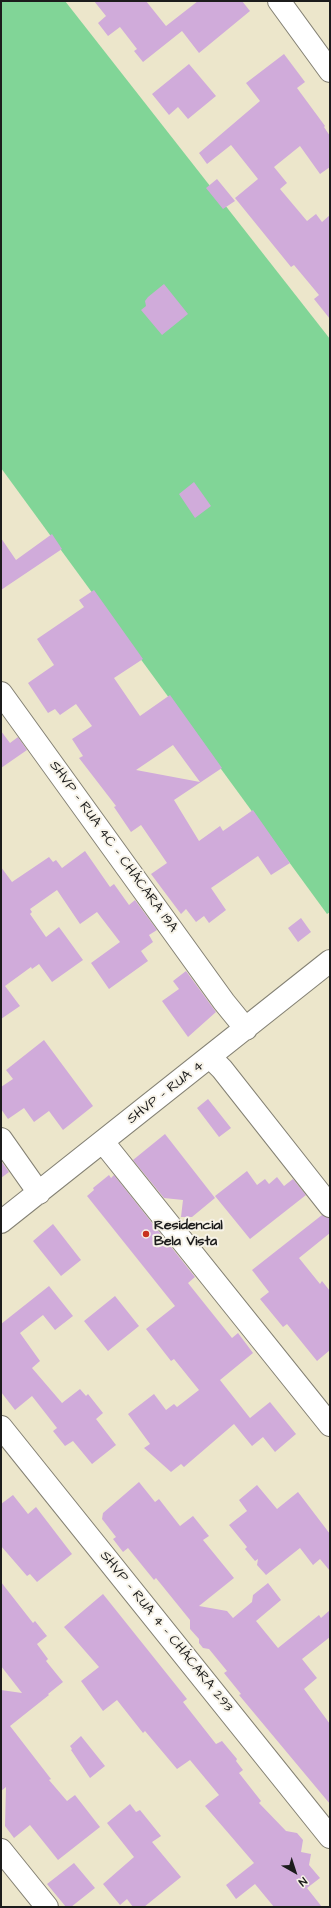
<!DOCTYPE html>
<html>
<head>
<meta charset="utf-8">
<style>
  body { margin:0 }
  #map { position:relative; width:331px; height:1908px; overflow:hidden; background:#ece6cb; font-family:"Architects Daughter",sans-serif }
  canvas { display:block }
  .frame { position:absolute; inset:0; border:2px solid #1c1c1c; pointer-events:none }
  .north { position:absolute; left:275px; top:1852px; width:40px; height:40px; -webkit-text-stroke:3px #f7f3e8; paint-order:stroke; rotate:141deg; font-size:11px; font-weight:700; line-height:16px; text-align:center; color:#1c1c1c }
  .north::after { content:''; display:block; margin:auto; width:14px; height:18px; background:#1c1c1c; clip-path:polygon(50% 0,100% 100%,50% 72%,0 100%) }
</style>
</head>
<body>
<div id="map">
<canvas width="331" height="1908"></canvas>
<div class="frame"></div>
<div class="north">N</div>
</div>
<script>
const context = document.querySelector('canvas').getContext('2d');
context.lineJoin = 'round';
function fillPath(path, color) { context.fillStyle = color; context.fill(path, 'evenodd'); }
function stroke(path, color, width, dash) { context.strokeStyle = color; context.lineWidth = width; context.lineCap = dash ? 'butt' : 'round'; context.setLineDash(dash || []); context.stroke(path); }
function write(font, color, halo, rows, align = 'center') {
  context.font = font + ' "Architects Daughter",sans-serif'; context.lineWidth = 4; context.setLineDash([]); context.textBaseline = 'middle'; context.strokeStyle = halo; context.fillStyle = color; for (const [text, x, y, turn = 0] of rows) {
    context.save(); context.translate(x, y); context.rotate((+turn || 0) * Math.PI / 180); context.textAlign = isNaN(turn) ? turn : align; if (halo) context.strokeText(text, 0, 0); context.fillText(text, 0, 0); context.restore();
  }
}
fillPath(new Path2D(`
  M1,1H65L330,339V912L327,914L1,468Z`), '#81d597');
fillPath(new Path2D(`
  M94,1H146L166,26L198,1H242L250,11L199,53L182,31L143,62L134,51L137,49L120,27L108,36L98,23L106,16Z
  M284,54L305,82L297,88L325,126L324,127L330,136V167L320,174L300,146L274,167L287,183L280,189L307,221L316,214L322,222L330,215V319L314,299L319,295L294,265L291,267L235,198L258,179L231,145L207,164L199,153L260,101L246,83Z
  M189,64L216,96L188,119L178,107L169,115L152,94Z
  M217,179L235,201L223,209L206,188Z
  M164,284L188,314L162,335L141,310L146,306L145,301L148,297Z
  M194,482L211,506L195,518L179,494Z
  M52,534L62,549L1,590V538L16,560Z
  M94,590L143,659L114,678L140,716L170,695L222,768L174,800L199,841L220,826L223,831L253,810L290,863L271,875L258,856L211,888L226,910L209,923L204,916L196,922L186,909L181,914L151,874L167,863L141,825L131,832L114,807L116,806L79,758L83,756L72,739L92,726L76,704L60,715L55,709L48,713L28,683L54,665L37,639L84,607L79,600ZM173,745L200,782L136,770Z
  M1,731L10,743L18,737L27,750L1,768Z
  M85,851L110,887L114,884L129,905L135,900L157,930L149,935L153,942L141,951L148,961L109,989L91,963L120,942L97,912L80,924L57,890L30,909L32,912L30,914L46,937L59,927L83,960L52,982L39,964L32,969L31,967L5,986L20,1006L1,1019V867L12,882L49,857L53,862L56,860L62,868Z
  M301,918L311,932L298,942L288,928Z
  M186,971L216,1012L188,1037L162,1001L179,989L173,981Z
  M44,1040L93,1106L63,1130L49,1111L34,1122L24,1108L8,1119L1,1109V1087L13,1079L6,1070Z
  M208,1099L231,1128L219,1137L197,1108Z
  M165,1134L215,1198L192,1217H181L183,1200L164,1198L133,1160Z
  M1,1161L9,1172L1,1178Z
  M247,1171L257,1185L265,1179L269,1184L277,1177L284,1186L293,1179L306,1195L250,1239L215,1196Z
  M109,1175L111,1178L114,1175L195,1277L188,1283L232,1338L238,1333L253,1353L220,1380L250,1418L270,1402L296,1434L275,1452L263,1437L252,1446L234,1424L184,1467L181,1464L171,1472L144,1448L150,1444L128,1414L154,1394L166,1410L174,1404L177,1407L199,1390L174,1359L171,1361L146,1329L175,1306L87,1196L94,1190L93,1188Z
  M322,1215L330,1218V1233L299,1258L320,1284L322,1281L330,1291V1350L317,1361L287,1324L283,1327L260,1299L269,1292L252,1270Z
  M53,1224L81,1260L61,1276L33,1241Z
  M49,1286L73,1316L55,1330L43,1315L20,1333L40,1361L32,1368L62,1403L80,1389L86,1396L88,1394L103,1413L96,1419L116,1445L92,1464L73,1441L65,1446L53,1431L57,1428L32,1396L15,1410L1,1392V1324Z
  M115,1296L139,1326L108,1351L84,1321Z
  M139,1482L155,1502L159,1499L180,1526L193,1516L209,1536L203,1540L234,1578L199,1606L227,1611L233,1618L252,1602L253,1595L268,1583L281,1600L256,1621L278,1648L319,1615L321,1618L330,1610V1637L302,1659L317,1678L304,1689L330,1724V1804L239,1695L241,1694L224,1673L227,1671L209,1649L203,1648L199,1643V1639L190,1629V1620L156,1578L154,1580L128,1548L123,1552L113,1539L116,1537L102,1519L103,1513Z
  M257,1485L277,1509L298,1492L330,1534V1571L320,1559L313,1565L300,1548L266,1575L257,1565L258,1559L255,1561L245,1549L247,1547L229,1525L247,1511L239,1500Z
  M13,1495L28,1514L36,1507L72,1554L37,1582L30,1574L27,1576L1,1546V1504Z
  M1,1582L33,1623L35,1621L47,1636L37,1644L48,1659L46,1661L63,1682L48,1694L49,1695L10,1726L51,1779L49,1780L67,1801L75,1795L100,1827L58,1860L30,1825L14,1838L5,1826L6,1787L1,1791V1690L22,1693L1,1666Z
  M103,1594L187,1699L183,1702L216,1744L222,1741L237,1759L236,1761L243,1770L239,1773L261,1801L259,1803L286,1831L297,1833L303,1840L301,1852L311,1854L309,1865L320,1878L307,1888L322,1907H274L255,1884L236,1899L226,1885L254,1863L205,1806L219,1795L190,1760L177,1769L145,1731L143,1733L117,1700L103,1711L81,1681L99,1667L64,1627Z
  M81,1736L105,1766L90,1778L71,1750L72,1749L70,1746Z
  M130,1804L136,1812L140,1810L161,1836L152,1842L181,1877L144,1907H133L127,1899L120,1905L103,1884L134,1857L107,1823Z
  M74,1863L95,1888L71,1907H66L47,1884Z`), '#d0abda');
const minor = new Path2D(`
  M279,1L330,71
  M1,693L224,1002L246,1029
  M211,1058L222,1069L330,1206
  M1,1139L39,1193
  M103,1142L330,1425
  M1,1222L330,961
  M1,1427L330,1837
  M1,1850L47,1907`);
stroke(minor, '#848174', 24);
stroke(minor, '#fff', 22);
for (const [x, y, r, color] of [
  [146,1234,4,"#c8321e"]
]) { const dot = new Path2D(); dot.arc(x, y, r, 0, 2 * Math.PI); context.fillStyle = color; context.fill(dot); stroke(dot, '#f7f3e8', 1.5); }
write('14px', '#1c1c1c', '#f7f3e8', [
  ["SHVP - RUA 4C - CHÁCARA 19A",113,847,54],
  ["SHVP - RUA 4",166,1093,-38],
  ["SHVP - RUA 4 - CHÁCARA 293",166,1632,51]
]);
write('bold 14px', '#1c1c1c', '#f7f3e8', [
  ["Residencial",154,1226],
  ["Bela Vista",154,1242]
], 'left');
</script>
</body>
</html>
